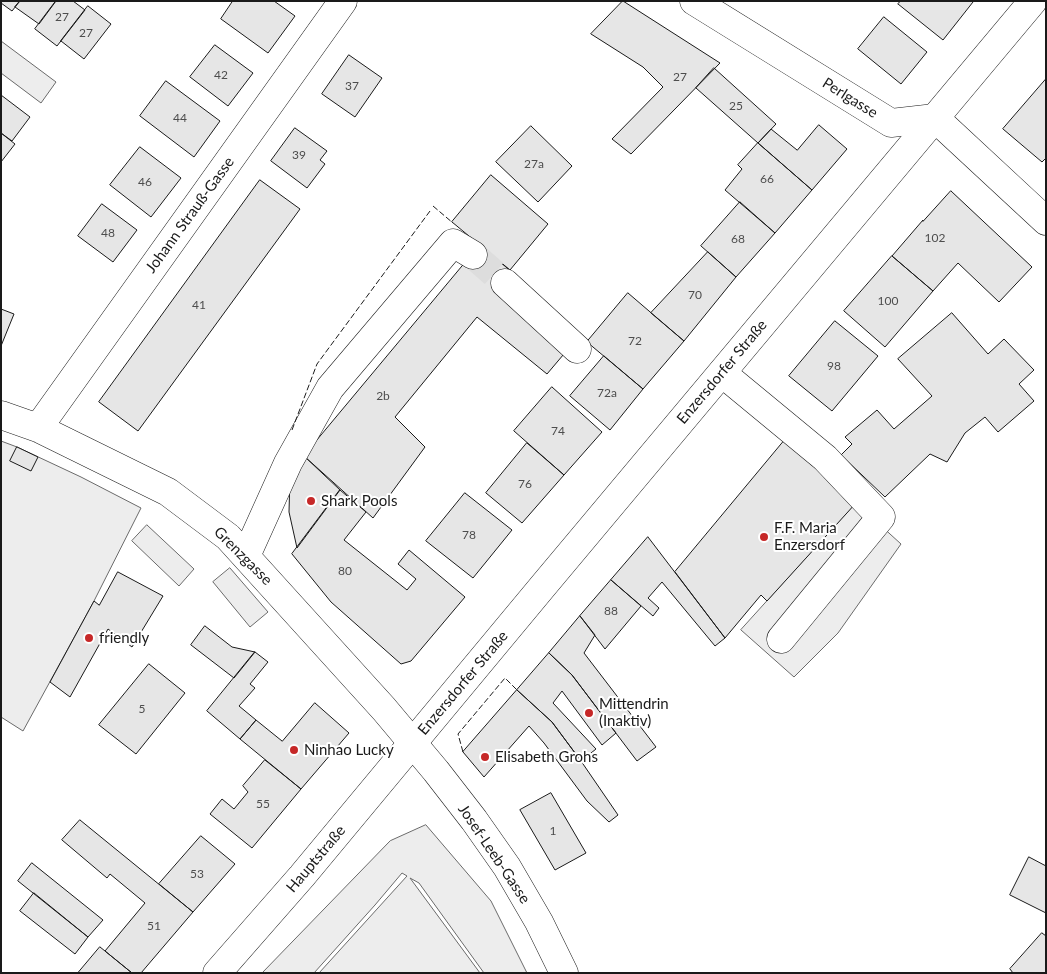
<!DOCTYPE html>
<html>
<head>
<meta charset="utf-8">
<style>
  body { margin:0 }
  #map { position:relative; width:1047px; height:974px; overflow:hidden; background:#fff; font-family:Lato,sans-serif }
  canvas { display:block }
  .frame { position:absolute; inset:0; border:2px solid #1a1a1a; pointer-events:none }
</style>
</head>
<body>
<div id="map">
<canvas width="1047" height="974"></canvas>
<div class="frame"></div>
</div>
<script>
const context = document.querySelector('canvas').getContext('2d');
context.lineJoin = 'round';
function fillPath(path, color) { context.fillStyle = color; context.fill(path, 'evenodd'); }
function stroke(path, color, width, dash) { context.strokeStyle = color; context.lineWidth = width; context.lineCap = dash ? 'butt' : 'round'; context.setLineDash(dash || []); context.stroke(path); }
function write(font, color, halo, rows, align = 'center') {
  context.font = font + ' Lato,sans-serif'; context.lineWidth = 4; context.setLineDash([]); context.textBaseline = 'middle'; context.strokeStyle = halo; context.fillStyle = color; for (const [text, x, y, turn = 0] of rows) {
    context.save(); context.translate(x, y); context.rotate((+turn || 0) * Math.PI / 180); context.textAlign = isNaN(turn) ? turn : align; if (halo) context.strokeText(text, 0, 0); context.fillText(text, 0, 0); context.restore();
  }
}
const built = new Path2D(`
  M1,41L56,82L41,103L1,73Z
  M1,441L17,447L81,477L141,508L94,601L23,731L1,717Z
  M856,503L901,544L838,633L794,677L741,630Z
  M147,525L194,569L179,586L132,541Z
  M230,568L268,612L250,627L213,582Z
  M426,825L491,901L527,973H484L419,883L410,878L480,973H319L407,876L402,873L375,905L314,973H262L390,841Z`);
fillPath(built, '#ededed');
stroke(built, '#6a6a6a', 1);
const building = new Path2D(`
  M1,1H20L12,11L1,3Z
  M20,1H56L39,24L15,7Z
  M56,1H73L85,10L57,46L35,29Z
  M233,1H274L295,16L268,53L221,19Z
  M623,1L720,63L631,154L612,139L663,87L643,67L591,34Z
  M901,1H972L973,2L943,40L898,4Z
  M88,6L111,24L84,59L61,41Z
  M884,17L927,52L901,84L858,49Z
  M215,45L253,73L228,106L190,77Z
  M349,55L382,78L355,117L322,94Z
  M714,68L776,124L758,143L696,88Z
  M1046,79V158L1042,162L1003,129Z
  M166,81L220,121L194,157L140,116Z
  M1,95L30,117L12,141L1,133Z
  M819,125L847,149L812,190L758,143L771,129L797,150Z
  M531,126L572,166L538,202L496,162Z
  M295,128L327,151L320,160L325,164L307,188L271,161Z
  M1,133L15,144L1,162Z
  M758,143L812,190L775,233L725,190L742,169L738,165Z
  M140,147L181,178L151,217L110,185Z
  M491,175L548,224L510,270L452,222Z
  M260,180L300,209L138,431L99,402Z
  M951,191L1032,267L999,302L958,263L933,291L892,256L923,220V221Z
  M740,202L775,233L736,277L701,246Z
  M102,204L137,230L113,262L78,236Z
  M480,245L513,273L569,348L547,374L477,317L395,417L425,447L373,518L304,456Z
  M708,252L736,277L684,341L651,313Z
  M892,256L933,291L885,347L844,311Z
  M628,293L684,341L643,389L587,342Z
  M1,309L14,314L1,346Z
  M952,313L988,354L1004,339L1034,370L1019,384L1034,401L998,432L985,417L965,433L947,462L930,454L885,497L841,455L852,444L845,437L877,410L894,429L932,396L898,359Z
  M835,321L878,356L832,411L789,376Z
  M604,356L643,389L610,430L570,396Z
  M552,387L602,432L564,475L514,431Z
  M784,441L856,503L767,601L761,595L725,638L675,572Z
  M527,443L564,475L522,523L486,493Z
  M17,447L38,457L31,471L10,461Z
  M304,456L340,490L297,548L289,512L290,475Z
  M340,490L366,512L344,540L407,590L416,579L398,564L409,550L465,597L411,661L401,664L331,602L292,554Z
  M465,493L512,530L473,578L426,541Z
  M648,537L725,638L715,646L662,582L648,598L659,608L653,616L611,580Z
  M118,572L163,596L132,647L108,629L70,697L50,682L94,601L99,605Z
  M611,580L641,606L605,649L580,616Z
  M580,616L595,635L584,653L656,747L637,761L572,675L549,653Z
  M205,626L232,647L255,652L234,678L191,645Z
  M255,652L268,662L250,684L255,688L239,706L256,720L240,739L207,711Z
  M549,653L572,675L616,733L602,745L562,691L553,703L596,749L581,761L552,722L517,690Z
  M149,664L185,693L136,754L99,725Z
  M517,690L552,722L581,761L618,815L609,822L587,801L544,743L529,726L484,777L463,752Z
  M315,703L349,733L301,789L240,739L256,720L282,741Z
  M265,760L301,789L252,848L210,814L222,799L234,809L248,792L243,786Z
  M551,793L586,853L555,870L520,810Z
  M80,820L193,912L141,973H132L105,951L145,903L110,874L107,878L62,840Z
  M201,836L235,864L193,912L159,884Z
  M1029,857L1046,866V913L1010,895Z
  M32,863L103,920L88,937L18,881Z
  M34,893L88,937L75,954L20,911Z
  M1042,933L1046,936V973H1013L1010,969Z
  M100,947L105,951L132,973H78Z`);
fillPath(building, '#e6e6e6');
stroke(building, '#1a1a1a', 1);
stroke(new Path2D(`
  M473,255L505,283`), '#ddd', 28, [28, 14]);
const minor = new Path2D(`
  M694,1L891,123L935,118L1046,221
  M505,283L577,349
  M722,373L825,458L881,517L781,639
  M1,415L38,428L168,492L228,537L384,709L436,771L474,820L507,867L539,922L564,973
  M38,428L343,1
  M246,556L288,463L330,388L453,243L473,255`);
const major = new Path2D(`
  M217,973L302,876L543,586L1033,1`);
stroke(minor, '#1a1a1a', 29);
stroke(major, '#1a1a1a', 29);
stroke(minor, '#fff', 28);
stroke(major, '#fff', 28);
stroke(new Path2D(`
  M433,206L453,223
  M292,430L317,364L430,211
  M463,752L458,734L505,678L517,690`), '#1a1a1a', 1, [6, 2.5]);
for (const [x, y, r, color] of [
  [311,501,5,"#c62828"],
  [764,537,5,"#c62828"],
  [89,638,5,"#c62828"],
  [589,713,5,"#c62828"],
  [294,750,5,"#c62828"],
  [485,757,5,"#c62828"]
]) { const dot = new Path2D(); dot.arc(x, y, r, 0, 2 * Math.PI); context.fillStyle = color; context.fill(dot); stroke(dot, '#fff', 2); }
write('12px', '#4d4d4d', null, [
  ["27",62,17],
  ["27",86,33],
  ["42",221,75],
  ["27",680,77],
  ["37",352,86],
  ["25",736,106],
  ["44",180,118],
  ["39",299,155],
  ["27a",534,164],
  ["66",767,179],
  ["46",145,182],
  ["48",108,233],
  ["102",935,238],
  ["68",738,239],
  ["70",695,295],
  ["100",888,301],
  ["41",199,305],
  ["72",635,341],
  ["98",834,366],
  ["72a",607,393],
  ["2b",383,396],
  ["74",558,431],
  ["76",525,484],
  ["78",469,535],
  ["80",345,571],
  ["88",611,611],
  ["5",142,709],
  ["55",263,804],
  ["1",553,831],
  ["53",197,874],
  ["51",154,926]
]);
write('15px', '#1a1a1a', '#fff', [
  ["Perlgasse",850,98,32],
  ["Johann Strauß-Gasse",190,215,-54],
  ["Enzersdorfer Straße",722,372,-50],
  ["Grenzgasse",243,556,45],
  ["Enzersdorfer Straße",463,683,-50],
  ["Josef-Leeb-Gasse",494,854,56],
  ["Hauptstraße",316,859,-50]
]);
write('15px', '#1a1a1a', '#fff', [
  ["Shark Pools",321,501],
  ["F.F. Maria",774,528],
  ["Enzersdorf",774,545],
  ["friendly",99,638],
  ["Mittendrin",599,704],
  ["(Inaktiv)",599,721],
  ["Ninhao Lucky",304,750],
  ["Elisabeth Grohs",495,757]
], 'left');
</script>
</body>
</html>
